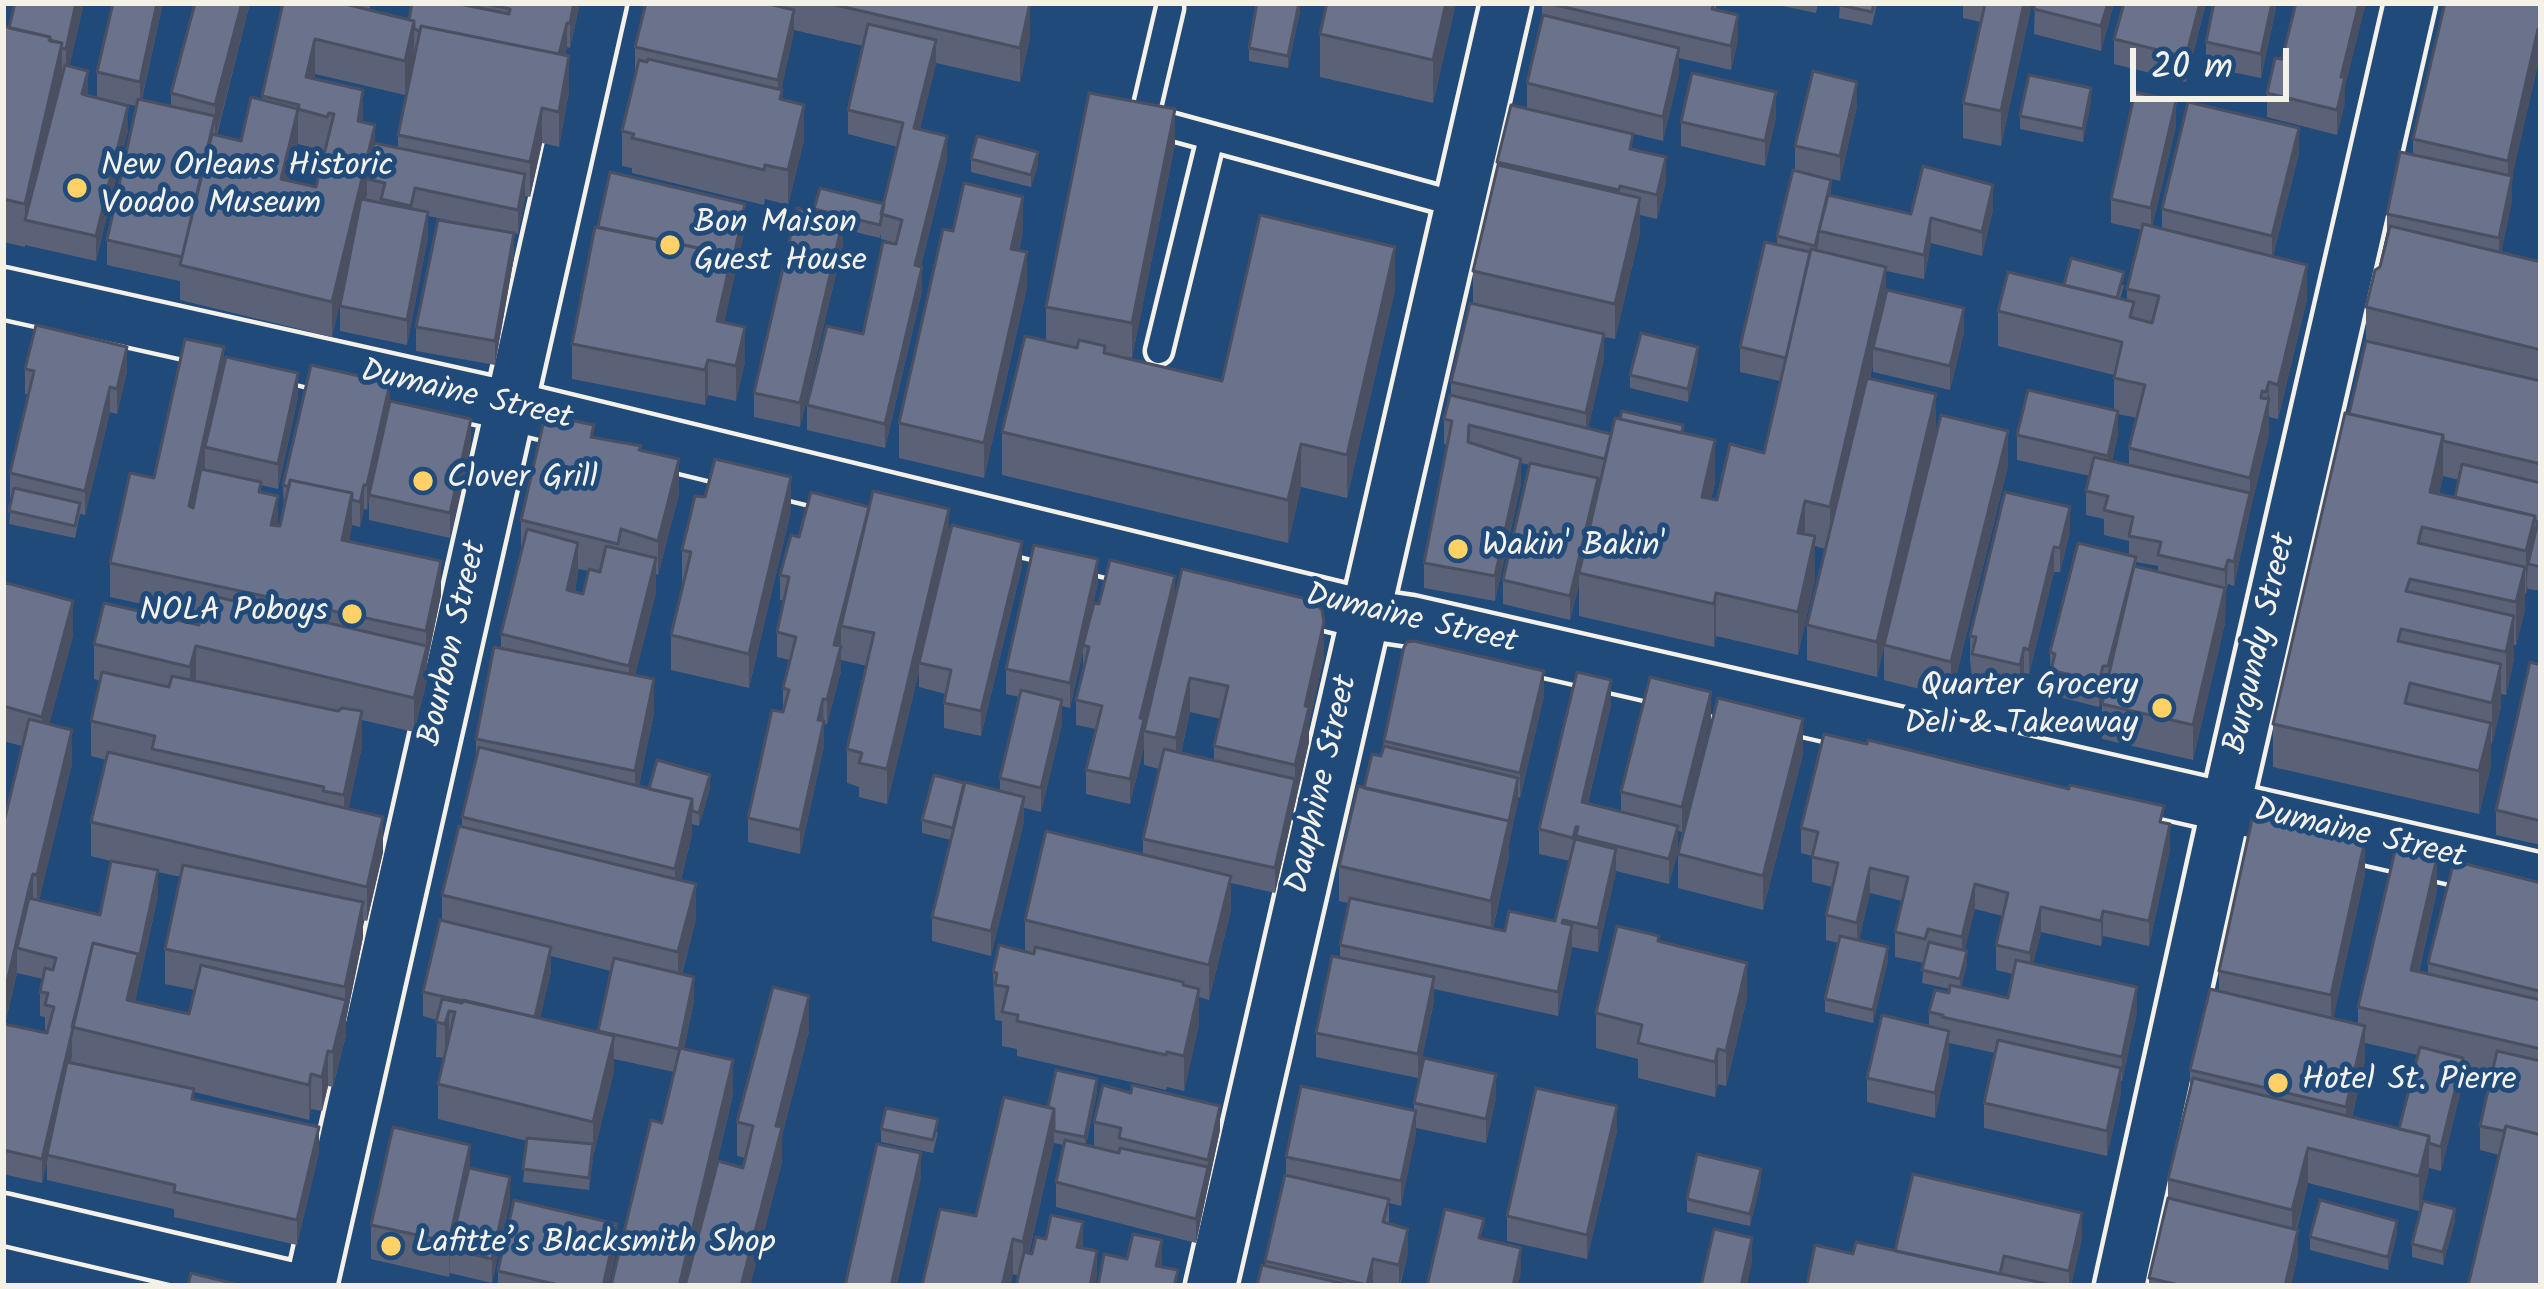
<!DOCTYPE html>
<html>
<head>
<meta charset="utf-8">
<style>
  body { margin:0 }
  #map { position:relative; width:2544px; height:1289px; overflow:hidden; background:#1f4a7a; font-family:Kalam,sans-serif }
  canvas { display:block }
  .frame { position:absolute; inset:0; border:6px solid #f4f1e8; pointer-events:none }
  .scale { position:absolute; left:2130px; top:48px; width:159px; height:54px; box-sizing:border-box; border:6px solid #f4f1e8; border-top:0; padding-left:15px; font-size:36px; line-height:42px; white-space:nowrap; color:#f4f1e8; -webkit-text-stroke:9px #1f4a7a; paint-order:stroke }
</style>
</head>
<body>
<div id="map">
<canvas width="2544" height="1289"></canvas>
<div class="frame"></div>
<div class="scale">20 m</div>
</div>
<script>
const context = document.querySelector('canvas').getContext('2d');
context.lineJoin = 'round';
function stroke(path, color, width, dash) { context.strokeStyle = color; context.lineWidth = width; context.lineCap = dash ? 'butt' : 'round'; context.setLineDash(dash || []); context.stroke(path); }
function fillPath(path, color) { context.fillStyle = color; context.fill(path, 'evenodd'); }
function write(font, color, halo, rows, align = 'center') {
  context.font = font + ' Kalam,sans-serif'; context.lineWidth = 10; context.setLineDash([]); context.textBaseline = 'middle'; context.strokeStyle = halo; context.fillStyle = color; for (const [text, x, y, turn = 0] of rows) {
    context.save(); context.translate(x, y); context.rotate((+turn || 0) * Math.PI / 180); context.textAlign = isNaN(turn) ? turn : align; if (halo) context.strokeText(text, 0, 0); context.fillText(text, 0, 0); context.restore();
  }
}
const service = new Path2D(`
  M1170,8L1144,119L1460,205
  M1159,351L1211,138`);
const minor = new Path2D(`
  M3,293L510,406L1364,614L1411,621L2541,879
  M3,1219L288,1286
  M311,1286L601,3
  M1211,1286L1506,3
  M2120,1286L2226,806L2410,3`);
stroke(service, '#f4f1e8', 33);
stroke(minor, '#f4f1e8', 57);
stroke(service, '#1f4a7a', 24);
stroke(minor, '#1f4a7a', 48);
fillPath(new Path2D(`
  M84,3L69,66L88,96L128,130L96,261L25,245V247L3,242V26L9,28Z
  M163,3L142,99L171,106V93L250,3L217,135L241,141L262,100L283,3H371L369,11L409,20L412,3H580L570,48L567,47L565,55L569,91L559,147L542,143L530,197L525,196L518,234L514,233V257L495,365L416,351V327L496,230L428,216V237L407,345L340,331V306L343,290L332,337L180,300V281L107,265V240L136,106L97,97V72ZM415,54L398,135V148L375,143L363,122L314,79L315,74L405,95ZM298,139V144L324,151L316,187L289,181Z
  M646,3H1030V38L1020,82L936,63L920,129L947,160L921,266L922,291L885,448L807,430V405L863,334L896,243L881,239V233L880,238L843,229V244L800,427L754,417V393L814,209L884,204L898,147L848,134V110L863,46L794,30L781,90L782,99L804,140L788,205L765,199L764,205L632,173V168L622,166V131L635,72V47Z
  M1324,3H1456L1433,103L1320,77V34L1325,15Z
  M1542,3H1716V10L1738,40L1731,70L1679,58V73L1663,141L1527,108V83L1542,19Z
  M1783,3H1818L1816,13L1783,6Z
  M1840,3H1877L1872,25L1839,18Z
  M1963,3H2032L2001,146L1963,138V103L1981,22L1963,18Z
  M2035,3H2114L2101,51L2034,34Z
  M2124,3H2206L2186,82L2114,64V39Z
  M2277,3L2261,78L2206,67V42Z
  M2541,3V65L2538,64L2512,176V200L2501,253L2541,262V591L2528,589V585L2526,594L2525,593V610L2516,645H2514V659L2506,695L2501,694V707L2491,745V766L2479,814L2273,767V724L2366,341V307L2380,267L2387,238V214L2413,155V139ZM2443,476L2459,480L2455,497L2439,494Z
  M1300,11L1288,68L1249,61V48Z
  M2345,87V102L2337,135L2267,117V93Z
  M2091,101L2083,142L2020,129V116Z
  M1857,106L1840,181L1795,170V146Z
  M1776,117L1765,166L1681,146V122Z
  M2176,126L2152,227L2162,229V209L2299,153L2273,256L2307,299L2278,419L2269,417V434L2250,511L2234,586L2228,584L2225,593V623L2193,760L2102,739V704L2105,691L2103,690L2099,707L2051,695L2050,652L2129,555V541L2104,535V519L2086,515V491L2090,476L2017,460V435L2114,410V375L1998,346V311L2064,285H2124L2120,299L2127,301V289L2142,230L2111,223V199ZM2118,414L2137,418L2129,448V465L2112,461L2118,435ZM2136,562L2158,566V572L2136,566Z
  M1175,144L1132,358L1105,353L1222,381L1395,290L1347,498L1301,487L1288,543L1002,475V432L1046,341V307Z
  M1633,149L1666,182L1657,219L1640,215V233L1615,339L1604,337V359L1588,428L1611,434L1683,433L1715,483L1711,499L1717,500L1764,453L1780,381L1740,372V347L1777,244V236L1831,193V196L1911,214L1993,210L1982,256L1931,243L1924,279L1886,271V295L1964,332L1950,390L1873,372V364L1870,379L1936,429L1888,630L2008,466L1951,697L1884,680V646L1877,677L1807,660V625L1825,549L1815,546V579L1798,655L1716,636L1714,647L1579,616V585L1570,620L1503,604V580L1530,465L1521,463V484L1495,601L1424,588V563L1447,445L1444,444V419L1451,395V382L1473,304V271L1497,169V162Z
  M971,159L1038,165L1031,187L971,172Z
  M745,229L724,322L745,362L736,401L708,395L705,405L572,379V344Z
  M953,231H1023L1019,251L1027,287L984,478L899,458V423Z
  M1698,360L1688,402L1630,388V375Z
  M224,366L298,397L278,489L261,485V493L278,526H280L284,510L283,485L390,402L471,444L450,538L369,520V498L367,510L364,509L360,527L352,525L349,541L441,595L427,663V680L414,732L362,720V746L348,809L383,852L367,921L363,920V937L346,1020V1035L333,1087L328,1086L322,1111L311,1109L309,1120L194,1092V1100L319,1152L297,1245L174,1217V1209L47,1180V1161L42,1183L3,1174V826L22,746L3,741V582L73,636L49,724L72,764L39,900L100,915L111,861L91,856V822L106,760L91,756V721L100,681L94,679V644L199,625L201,617L110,597V563L154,478ZM158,872L181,877L165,949V984L195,990L189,1014L135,1002L158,895ZM17,973L43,979L40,992V1016L45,1017V1030H48L47,1033L5,1024Z
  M25,369L127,372L117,414L110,412L85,515L80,514L75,538L9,524L12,498L10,497V473L28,394H25Z
  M594,438L641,450L679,494L658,575L656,574V593L635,675L654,713L639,786L649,789L710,788L699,826L692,824V834L681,880L696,919L682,974L694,1001L684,1049L733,1095L710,1192L743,1168L745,1158L737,1156V1122L809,1031L782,1136V1162L750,1286L662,1123L674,1072L614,1059V1071L593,1157L589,1190L523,1182L527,1141L438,1119V1084L444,1058L436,1057L437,1020L423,1016V992L442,921V895L462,827V817L476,760V739L501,649V634L521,554V520ZM578,569L589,571L583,594L575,592ZM551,956L611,971L598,1032L540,1018L551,971Z
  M2005,492L2070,532L2060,572H2054L2029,674L2024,673L2020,690L1972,678L1970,660V636Z
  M791,511L749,688L671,670V635L682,585V550Z
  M949,536L1022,566L981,736L944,728V703L946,694L919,687V671L887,804L859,797V787L847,783V749L867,666L841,660V643V671L827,724L824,723V746L800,854L748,842V818L783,712V688L790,660L777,657V632L784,600H780V575L799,537Z
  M1098,583L1092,608L1099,604L1175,598L1324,657L1309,724V742L1275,893L1231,883V910L1209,1000L1199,997V1024L1184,1091L1167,1087L1166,1090L1017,1056V1049L1002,1046V1021L995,1020L993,972L1025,952V920L1143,854V839L1159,769L1144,765V747L1130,804L1086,794V770L1096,729L1076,725V700L1083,670V651L1070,708L1062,706V724L1041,812L1024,808V821L991,956L932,941V917L951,840L922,833V820L1000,791V778L1020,697L1006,694V669ZM1190,712L1221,719L1214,746V761L1181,753Z
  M2541,665V845L2496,835V810Z
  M1544,696L1520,798L1518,797L1509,844V856L1493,929L1505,931L1555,921L1570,861L1539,854V829L1611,705L1588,803L1621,812V792L1711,717L1682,832L1678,831V851L1669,884L1616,871L1598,952L1572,947L1558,1016L1434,989V1001L1418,1078L1316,1057V1033L1340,957V945L1348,903L1339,901V866L1381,756L1384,741Z
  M1803,754L1763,910L1678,888V854Z
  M2164,823L2170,849L2149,946L2103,936L2101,946L2041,932L2033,964L2137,1012L2122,1081H2121V1093L2107,1156L1984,1128V1103L1995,1053L1949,1043V1055L1935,1118L1867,1102V1078L1929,1026V1012L1949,993L1950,989L1922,983L1924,963L1895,957V932L1902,901L1870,893L1859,940L1888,960L1873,1023L1825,1012V999L1839,943L1826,940V915L1833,887L1812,882V856L1801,853V828ZM1975,909L2003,916L1996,945V970L2013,974L2008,998L1961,988L1967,964L1964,950Z
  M2365,875L2333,1018L2358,1024V1007L2437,891L2419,972L2428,974V963L2541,883V1286L2499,1155L2480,1150V1126L2492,1072L2463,1066V1082L2441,1171L2429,1168L2419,1211L2308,1183L2297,1229L2298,1254L2291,1286H2149V1278L2168,1198V1179L2190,1089V1070L2219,991V971ZM2365,1043L2418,1055L2399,1129L2352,1117L2365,1061Z
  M1659,942L1747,998L1726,1086L1718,1084L1715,1097L1638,1078V1059L1596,1048V1013Z
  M1097,1092L1086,1145L1119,1153L1094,1146V1122L1220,1130L1196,1243L1056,1207V1182L1064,1145L1054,1143L1029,1253L1082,1248L1097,1276H1019L1013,1274L1010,1286H922L976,1216L1048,1107Z
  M1496,1098L1486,1143L1416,1128L1401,1206L1389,1203V1224L1408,1253L1400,1286L1373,1284V1286H1257L1265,1265L1286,1176V1157L1414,1110V1103Z
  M881,1129L938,1132L933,1153L881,1142Z
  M1617,1131L1587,1259L1507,1241V1216Z
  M470,1168L510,1202L492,1283L450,1273V1270L449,1277L371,1259V1225Z
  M1761,1181L1750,1226L1687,1212V1199Z
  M2455,1221L2443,1265L2412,1257V1244Z
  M2397,1233L2388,1270L2310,1250V1237Z
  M2082,1238L2071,1286H1807L1815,1245L1853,1254Z
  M617,1248L609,1286H498V1271Z`), '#5b6278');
fillPath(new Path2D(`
  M76,3H84L66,83V49Z
  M157,3H163L140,106V82Z
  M242,3H250L215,140V105Z
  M574,3H580L570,48V23Z
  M1030,3V38L1020,82V48Z
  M1300,3V11L1288,68V56Z
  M1446,3H1456L1433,103V60Z
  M2024,3H2032L2001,146V111Z
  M2108,3H2114L2101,51V26Z
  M2200,3H2206L2186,82V57Z
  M2272,3H2277L2261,78V54Z
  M2359,3H2366L2345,87V102L2337,135V110L2341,77Z
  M794,10V34L778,104V80Z
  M1738,15V40L1731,70V46Z
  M414,21V56L405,95V61Z
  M567,23V47L558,85V60Z
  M2538,29V64L2508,196V161Z
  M315,39V74L306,112V77Z
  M936,40V65L914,152V128Z
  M62,43V86L25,220V247V204Z
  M1679,48V73L1663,141V117Z
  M569,56V91L559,147V112Z
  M88,71V95L82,94Z
  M1857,82V106L1840,181V156Z
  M2091,88V101L2083,142V129Z
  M363,90V125L358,121Z
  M1776,92V117L1765,166V141Z
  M2176,101V126L2151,232V208Z
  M804,105V140L788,205V170Z
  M128,106V130L96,261V236Z
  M542,108V143L530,197V162Z
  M298,109V143L281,214V179Z
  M1175,109V144L1132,358V323Z
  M375,125V160L367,179V194L332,337V302Z
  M2299,128V153L2272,261V236Z
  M947,136V160L915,290V265Z
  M1038,152V165L1031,187V175Z
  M1666,157V182L1657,219V195Z
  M525,174V199L518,234V210Z
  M2512,176V200L2499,262V238Z
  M1831,180V193L1821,232L1819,231V241L1815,259V246Z
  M1993,185V210L1982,256V232Z
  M1023,197V231L1011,284V249Z
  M1640,198V233L1615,339V304Z
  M745,204V229L717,356V321Z
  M428,212V237L407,345V320Z
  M1931,218V243L1924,279V255Z
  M843,220V244L800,427V403Z
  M514,233V257L495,365V341Z
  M1395,247V290L1347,498V455Z
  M1027,252V287L984,478V443Z
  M2307,265V299L2278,419V385Z
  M922,267V291L885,448V424Z
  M1886,267V310L1873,348V364L1830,550V507Z
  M1964,308V332L1950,390V366Z
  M745,327V362L736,401V366Z
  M1604,334V359L1586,438V413Z
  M127,347V372L117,414V389Z
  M224,347V382L205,447V467L189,541V506Z
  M1698,347V360L1688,402V389Z
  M708,360V395L705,405V370Z
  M298,373V397L278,489V464Z
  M2269,382V434L2250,511L2234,586V562L2250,495V478L2266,410Z
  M390,383V407L367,510V485Z
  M110,387V412L85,515V491Z
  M1936,394V429L1877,677V642Z
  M2118,411V435L2108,480V456Z
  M471,419V444L450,538V513Z
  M2008,431V466L1951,697V662Z
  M2443,435V478L2431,529L2430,492Z
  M1715,440V483L1702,540V497Z
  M1301,444V487L1288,543V500Z
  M679,459V494L658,575V541Z
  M1521,459V484L1495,601V576Z
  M791,477V511L749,688V654Z
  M1598,478V503L1579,573V585L1570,620V596Z
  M364,485V509L360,527V502Z
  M352,493V528L342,574V540Z
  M278,496V531L271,525Z
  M1805,501V544L1798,533Z
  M869,507L841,626V643L834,669V645Z
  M2070,507V532L2060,572V548Z
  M949,509V544L919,663V671L887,804V769Z
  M2535,516V559L2528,564L2526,594V551Z
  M1815,536V579L1798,655V612Z
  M1022,542V566L981,736V711Z
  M578,543V577L567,625V590Z
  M2054,547V572L2029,674V650Z
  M656,558V593L629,700V666Z
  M1098,559V583L1070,708V683Z
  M2228,560L2225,623L2193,760V725L2225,590V570Z
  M441,561V595L427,663V680L414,732V698L426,649V631Z
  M2525,567V610L2516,645V602Z
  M1175,576V600L1144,731V747L1130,804V779L1140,718Z
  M1716,593V636L1714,647V604Z
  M73,601V636L42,751V717Z
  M2514,616V659L2506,695V652Z
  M1324,622V657L1309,724V742L1275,893V868L1295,779V765L1305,706Z
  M196,646V681L190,702V667Z
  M841,646V671L827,724V700Z
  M2024,648V673L2020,690V665Z
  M2501,664V707L2492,746V703Z
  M2103,666V690L2099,707V682Z
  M1544,671V696L1520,798V773Z
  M1190,678V712L1176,773V738Z
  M654,679V713L635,806V771Z
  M1611,680V705L1582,826V802Z
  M1711,692V717L1682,832V807Z
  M823,699L824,746L800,854V830L818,720Z
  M1062,700V724L1041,812V788Z
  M362,711V746L344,830V795Z
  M1803,719V754L1763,910V876Z
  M2491,723V766L2479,814V771Z
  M72,730V764L37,910V875Z
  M710,775V788L699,826V813Z
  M1518,778V803L1509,844V856L1491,936V901Z
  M1024,797V821L991,956V931Z
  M692,799V834L675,904V869Z
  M383,817V852L367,921V887Z
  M2170,824V849L2149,946V921Z
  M1678,826V851L1669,884V859Z
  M2365,840V875L2331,1030V995Z
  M1616,849V873L1598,952V928Z
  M2437,857V891L2411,1005V970Z
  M1870,868V893L1857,948V923Z
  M158,870V895L138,988V963Z
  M33,874V909L17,948V973L3,1033V999Z
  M1231,876V910L1209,1000V965Z
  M696,884V919L678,987V952Z
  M1975,884V909L1962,962V937Z
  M363,902V937L346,1020V1035L333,1087V1052L345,1001V987Z
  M2041,907V932L2030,978V953Z
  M2103,911V936L2101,946V921Z
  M1572,925V950L1558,1016V992Z
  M551,947V971L535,1042V1018Z
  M1888,947V960L1873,1023V1010Z
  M1967,951V964L1960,991V979Z
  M138,954V989L127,1034V1000Z
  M1747,963V998L1726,1086V1051Z
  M694,977V1001L679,1073V1049Z
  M1434,977V1001L1418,1078V1054Z
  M2137,987V1012L2122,1081V1057Z
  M1199,989V1024L1184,1091V1056Z
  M809,996V1031L782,1136V1162L750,1286H741L776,1126Z
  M449,1011V1046L445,1059V1024Z
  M2365,1026V1061L2346,1142V1107Z
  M1949,1031V1055L1935,1118V1093Z
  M72,1032V1057L42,1183V1159Z
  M614,1036V1071L593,1157L589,1190L593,1144V1122Z
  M1718,1049V1084L1715,1097V1062Z
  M328,1051V1086L322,1111V1077Z
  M2463,1058V1082L2441,1171V1147Z
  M733,1060V1095L687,1286H679Z
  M2121,1068V1093L2107,1156V1131Z
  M311,1074V1109L309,1120V1085Z
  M1496,1074V1098L1486,1143V1119Z
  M1097,1079V1092L1085,1149V1137Z
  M1220,1106V1130L1196,1243V1219Z
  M1617,1106V1131L1587,1259V1235Z
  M1054,1109V1143L1023,1277V1242Z
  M1416,1111V1135L1401,1206V1181Z
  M319,1127V1152L297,1245V1220Z
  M2429,1136V1171L2419,1211V1176Z
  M470,1145V1180L450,1249L449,1277V1242Z
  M2308,1148V1183L2292,1245V1210Z
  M921,1153V1178L897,1286H891Z
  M1761,1169V1181L1750,1226V1214Z
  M510,1177V1202L492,1283V1259Z
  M2455,1209V1221L2443,1265V1252Z
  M2082,1213V1238L2071,1286H2069V1271Z
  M2397,1221V1233L2388,1270V1257Z
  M1083,1222V1246L1077,1271V1247Z
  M617,1224V1248L609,1286H603Z
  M1408,1229V1253L1399,1286V1265Z
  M2298,1230V1254L2291,1286H2285Z
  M1752,1238V1262L1747,1286H1741Z
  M1013,1239V1274L1010,1286H1002Z
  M1162,1240V1264L1157,1286L1156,1266Z
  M1521,1248V1272L1518,1286H1513Z
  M1097,1251V1276L1095,1286H1090Z
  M1373,1259V1286H1367Z`), '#4a5062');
const building = new Path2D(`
  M15,3H76L66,49L61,48L62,43L50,41V37L9,28Z
  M113,3H157L140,82L97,72Z
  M195,3H242L215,105L171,93Z
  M283,3H341L414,21L405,61L315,39L306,77L363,90L358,121L375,125L332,302L180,265L212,134L241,141L251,97L298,109L281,179L316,187L334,114L329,113L327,117L298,109L299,105L262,96Z
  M412,3H455L509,14L510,9L482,3H574L570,23H567L559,54L421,26L420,31L414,29V21L409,20Z
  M646,3H765L794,10L778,80L635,47Z
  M827,3H1030L1020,48Z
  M1257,3H1299L1288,56L1249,48Z
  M1327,3H1446L1433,60L1320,34Z
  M1547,3H1714L1712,9L1738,15L1731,46Z
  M1840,3H1874L1872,12L1839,5Z
  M2024,3L2001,111L1963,103L1985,4L1982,3Z
  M2035,3H2108L2101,26L2034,9Z
  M2124,3H2200L2186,57L2114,39Z
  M2214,3H2272L2261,54L2206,42Z
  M2296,3H2359L2341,77H2345L2337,110L2267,93L2275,58L2282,59Z
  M2445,3H2541V30L2538,29L2508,161L2413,139Z
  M1543,15L1679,48L1663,117L1527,83Z
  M868,24L936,40L914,128L947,136L915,265L922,267L885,424L807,405L827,326L863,334L883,242L896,244L902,220L881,214L903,123L848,110Z
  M3,26L50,37L49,40L62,43L25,204L3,199Z
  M421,26L569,56L559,112L542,108L530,162L398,135Z
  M648,59L782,90L780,99L804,105L788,170L765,165L764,170L632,138L634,134L622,131L639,60L647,62Z
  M65,65L88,71L82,94L128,106L96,236L25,220Z
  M1813,71L1857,82L1840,156L1795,146Z
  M1692,73L1776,92L1765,141L1681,122Z
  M2029,75L2091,88L2083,129L2020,116Z
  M2135,92L2176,101L2151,208L2111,199Z
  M1089,93L1175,109L1132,323L1046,307Z
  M138,99L215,116L182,257L107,240Z
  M2188,102L2299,128L2272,236L2162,209Z
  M1511,105L1633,134L1630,149L1666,157L1657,195L1620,186L1619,190L1497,162Z
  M977,136L1038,152L1031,175L971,159Z
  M374,143L525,174L518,210L415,188L411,206L381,199L385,183L367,179Z
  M2400,152L2512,176L2499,238L2387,214Z
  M1498,165L1640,198L1615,304L1473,271Z
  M1923,166L1993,185L1982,232L1931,218L1924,255L1819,231L1828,195L1911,214Z
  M1793,170L1831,180L1815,246L1777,236Z
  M610,172L745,204L732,265V255L598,227Z
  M964,183L1023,197L1011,249L1027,252L984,443L899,423L943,229L953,231Z
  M820,188L884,204L880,225L814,209Z
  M361,199L428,212L407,320L340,306Z
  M797,208L843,220L800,403L754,393Z
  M1260,215L1395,247L1347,455L1301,444L1288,500L1002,432L1025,336L1077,348L1079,340L1105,346L1104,353L1222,381Z
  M438,220L514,233L495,341L416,327Z
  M2143,224L2307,265L2278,385L2269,382L2266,392L2262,391L2261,398L2269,399L2250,478L2129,448L2145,385L2114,378L2122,342L1998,311L2008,272L2134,302L2130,317L2152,323L2159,296L2127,289Z
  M2390,226L2541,262V350L2366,307L2375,270L2380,267Z
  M595,227L732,255L717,321L745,327L736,366L708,360L705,370L572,344Z
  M1765,242L1810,252L1786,358L1740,347Z
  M1811,249L1886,267L1830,507L1805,501L1798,533L1815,536L1798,612L1716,593L1714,604L1579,573L1615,418L1715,440L1702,497L1717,500L1730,444L1764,453Z
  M2071,258L2124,272L2117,298L2064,285Z
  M1887,290L1964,308L1950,366L1873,348Z
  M1470,303L1604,334L1586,413L1451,382Z
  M36,325L127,347L117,389L110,387L85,491L10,473L34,371L25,369Z
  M1641,333L1698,347L1688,389L1630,375Z
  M185,339L224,347L189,506L193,508L201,469L261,482L259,492L278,496L271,525L280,526L290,480L352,493L342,540L441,561L426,631L110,563L130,473L154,478Z
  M2366,341L2541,381V464L2443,441V435L2349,414Z
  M226,357L298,373L278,464L205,447Z
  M311,365L390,383L367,485H364L360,502L352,500V493L290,480L289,487L283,485Z
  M1867,378L1936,394L1877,642L1807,625Z
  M2028,390L2118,411L2108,456L2017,435Z
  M1450,395L1611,434L1605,459L1469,425L1468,442L1521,459L1495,576L1424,563L1452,421L1444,419Z
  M390,401L471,419L450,513L369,495Z
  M1622,411L1683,425L1682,433L1620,419Z
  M2345,413L2443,435L2430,492L2535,516L2526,551L2422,527L2418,543L2525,567L2516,602L2410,579L2406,591L2514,616L2506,652L2401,629L2398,641L2501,664L2492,703L2410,683L2405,703L2491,723L2479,771L2273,724Z
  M1941,415L2008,431L1951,662L1884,645Z
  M555,417L594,425L591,437L641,446L639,450L679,459L658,541L621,529L618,544L521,520L543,425L548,418Z
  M2094,457L2250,493L2234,562L2228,560L2225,570L2158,555L2161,542L2129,536L2133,517L2104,510L2108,496L2086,491Z
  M715,459L791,477L749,654L671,635L691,552L682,550L695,496L705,497Z
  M1530,463L1598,478L1570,596L1503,580Z
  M2462,464L2541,483V567L2528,564L2538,522L2535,521V516L2455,497Z
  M14,488L80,503L75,526L9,511Z
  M873,491L949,509L887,769L859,763L862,753L847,749L874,633L841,626Z
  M811,492L869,507L834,645L841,646L827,700L823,699L818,720L824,721L800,830L748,818L772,710L783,712L789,690L783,688L796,637L777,632L789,577L780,575L791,535L799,537Z
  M2005,492L2070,507L2060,548L2054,547L2029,650L2024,648L2020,665L1972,654L1976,637L1970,636Z
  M952,525L1022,542L981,711L944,703L951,670L919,663Z
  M527,529L578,543L567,590L583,594L589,569L600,572L606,546L656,558L629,666L501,634Z
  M2078,543L2136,557L2108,666H2103L2099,682L2051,670L2055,654L2050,652Z
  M1034,545L1098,559L1070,683L1006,669Z
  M1110,560L1175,576L1140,718L1144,719L1130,779L1086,770L1102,706L1076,700L1089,647L1083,645L1094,603L1099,604Z
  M2134,566L2225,588L2193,725L2102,704Z
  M1182,569L1311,600L1322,610L1324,622L1305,706L1309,707L1295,765L1214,746L1228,686L1190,678L1176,738L1144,731Z
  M3,582L73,601L42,717L3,706Z
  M206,597L216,600L217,597L427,646L414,698L196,646L190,667L94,644L104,603L199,625Z
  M1414,641L1544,671L1520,773L1384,741L1404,647L1407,642Z
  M494,647L654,679L635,771L476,739Z
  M2530,662L2541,665V821L2496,810Z
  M102,672L169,687L172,676L338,711L342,708L362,711L344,795L323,791L324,787L152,749L155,736L91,721Z
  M1577,672L1611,680L1582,802L1678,826L1669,859L1576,836L1578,827H1576L1573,838L1539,829Z
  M1650,677L1711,692L1682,807L1621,792Z
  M1021,690L1062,700L1041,788L1000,778Z
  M1718,698L1803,719L1763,876L1678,854Z
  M29,719L72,730L37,875L33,874L29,888L3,999V826Z
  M1824,734L1867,744L1868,740L2069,789L2070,785L2164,806L2160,822L2170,824L2149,921L2103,911L2101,921L2041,907L2030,953L1996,945L2008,893L1975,884L1962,937L1928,929L1925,939L1895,932L1908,877L1870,868L1857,923L1826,915L1838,863L1812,857L1818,832L1801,828Z
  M1384,746L1518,778L1509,821L1364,788L1372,754L1381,756Z
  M479,747L692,799L675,869L462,817Z
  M1164,749L1295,779L1275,868L1143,839Z
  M108,752L383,817L367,887L91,822Z
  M657,760L710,775L699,813L692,811V799L649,789Z
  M934,775L964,783L953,828L922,820Z
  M965,782L1024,797L991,931L932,917Z
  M1358,786L1509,821L1491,901L1339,866Z
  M2253,815L2365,840L2331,995L2219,971Z
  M459,826L696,884L678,952L442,895Z
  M1046,831L1231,876L1209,965L1025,920Z
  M1575,839L1616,849L1598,928L1563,920L1562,923L1572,925L1558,992L1340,945L1350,898L1505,931L1509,911L1555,921Z
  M2396,847L2437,857L2411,970L2541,1000V1049L2358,1007Z
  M111,861L158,870L138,963V954L93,943L42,1159L3,1150L4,1024L47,1033L54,1007L45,1005L48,993L40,992L45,968L53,970L56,958L17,948L29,898L100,915Z
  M2454,861L2541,883V988L2539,991L2428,963Z
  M183,865L363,902L345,987L165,949Z
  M440,920L551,947L535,1017L423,992Z
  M1617,926L1659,936L1658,941L1747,963L1726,1051L1718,1049L1715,1062L1638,1043L1642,1025L1596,1013Z
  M1840,936L1888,947L1873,1010L1825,999Z
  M1929,942L1967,951L1960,979L1922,970Z
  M93,943L138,954L127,1000L189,1014L201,965L346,1000L333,1052L328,1051L322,1077L311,1074L309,1085L72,1027Z
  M999,945L1034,954L1035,947L1183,982V985L1199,989L1184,1056L1167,1052L1166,1055L1017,1021L1018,1015L1002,1012L1008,987L995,985L997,973L993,972Z
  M1332,956L1434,977L1418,1054L1316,1033Z
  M614,958L694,977L679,1049L598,1031Z
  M2016,960L2137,987L2122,1057L1942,1017L1943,1015L1929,1012L1935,990L1949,993L1950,985L2008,998Z
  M773,987L809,996L776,1126L782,1127L741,1286H685L718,1161L743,1168L753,1126L737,1122Z
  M2210,989L2365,1026L2346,1107L2190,1070Z
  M442,999L462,1003L463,1000L614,1036L593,1122L438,1084L455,1012L449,1011L445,1024L436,1022Z
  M1882,1015L1949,1031L1935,1093L1867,1078Z
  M1998,1040L2121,1068L2107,1131L1984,1103Z
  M2420,1047L2463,1058L2441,1147L2429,1143V1136L2399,1129Z
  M680,1048L733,1060L679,1286H611L651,1120L662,1123Z
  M2497,1051L2541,1061V1135L2506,1126L2504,1131L2480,1126Z
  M1424,1058L1496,1074L1486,1119L1414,1103Z
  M67,1062L194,1089L192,1099L319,1127L297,1220L174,1192L175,1185L47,1155Z
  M1056,1070L1097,1079L1085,1137L1054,1131V1109L1048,1107Z
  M2193,1078L2429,1136L2419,1176L2308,1148L2292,1210L2168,1179Z
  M1103,1085L1131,1093L1132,1085L1220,1106L1208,1160L1119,1138L1121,1128L1094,1122Z
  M1301,1086L1416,1111L1401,1181L1286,1157Z
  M1536,1088L1617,1106L1587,1235L1507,1216Z
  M1004,1097L1054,1109L1023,1242L1013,1239L1002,1286H922L940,1209L976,1216Z
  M886,1108L938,1119L933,1140L881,1129Z
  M2506,1126L2541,1135V1286H2468Z
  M393,1127L470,1145L449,1242L371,1225Z
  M527,1138L593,1144L589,1178L523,1169Z
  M1065,1140L1119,1153L1120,1148L1208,1167L1196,1219L1056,1182Z
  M877,1144L921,1153L891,1286H845Z
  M1697,1154L1761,1169L1750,1214L1687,1199Z
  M469,1168L510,1177L492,1259L450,1249Z
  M1913,1174L2082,1213L2069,1271L2004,1256L2000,1274L1895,1251Z
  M1285,1175L1389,1199L1383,1222L1408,1229L1399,1265L1373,1259L1367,1285L1265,1261Z
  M2168,1198L2298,1230L2285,1286H2183L2149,1278Z
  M514,1200L617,1224L603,1286H563L498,1271Z
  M2320,1200L2397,1221L2388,1257L2310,1237Z
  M2423,1201L2455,1209L2443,1252L2412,1244Z
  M1445,1209L1484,1219L1479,1238L1521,1248L1513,1286H1427Z
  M1051,1215L1083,1222L1077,1247L1097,1251L1090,1286H1016L1024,1252L1032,1254L1036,1237L1046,1239Z
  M1714,1229L1752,1238L1741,1286H1701Z
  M1133,1234L1162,1240L1156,1266L1178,1270L1174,1286H1098L1104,1254L1127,1259Z
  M1856,1242L2056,1286H1819L1807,1284L1815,1245L1853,1254Z
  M1262,1265L1354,1286H1257Z
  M191,1273L244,1286H188Z`);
fillPath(building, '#6a728c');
stroke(building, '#4a5062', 3);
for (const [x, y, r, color] of [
  [77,188,12,"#ffd166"],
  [670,245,12,"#ffd166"],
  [423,481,12,"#ffd166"],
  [1458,549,12,"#ffd166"],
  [352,614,12,"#ffd166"],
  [2162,708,12,"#ffd166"],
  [2278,1083,12,"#ffd166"],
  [391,1246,12,"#ffd166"]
]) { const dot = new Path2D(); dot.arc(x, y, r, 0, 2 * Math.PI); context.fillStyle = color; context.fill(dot); stroke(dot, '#1f4a7a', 4.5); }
write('33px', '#f4f1e8', '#1f4a7a', [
  ["New Orleans Historic",101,169],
  ["Voodoo Museum",101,207],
  ["Bon Maison",694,226],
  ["Guest House",694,264],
  ["Clover Grill",447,481],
  ["Wakin' Bakin'",1482,549],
  ["NOLA Poboys",328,614,"right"],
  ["Quarter Grocery",2138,689,"right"],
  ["Deli & Takeaway",2138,727,"right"],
  ["Hotel St. Pierre",2302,1083],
  ["Lafitte’s Blacksmith Shop",415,1246]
], 'left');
write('33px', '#f4f1e8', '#1f4a7a', [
  ["Dumaine Street",466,398,13],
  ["Dumaine Street",1411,622,13],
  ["Bourbon Street",456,644,-77],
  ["Burgundy Street",2263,644,-77],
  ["Dauphine Street",1325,785,-77],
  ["Dumaine Street",2359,837,13]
]);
</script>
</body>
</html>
